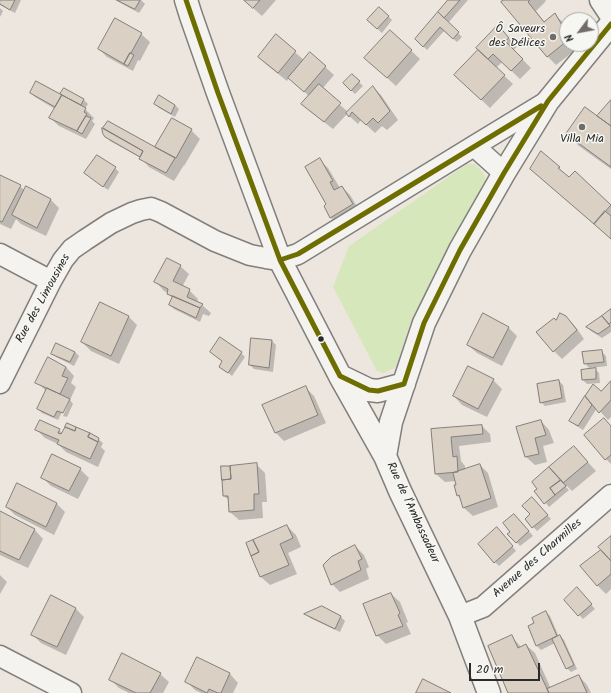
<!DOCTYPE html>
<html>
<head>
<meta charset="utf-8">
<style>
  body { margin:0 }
  #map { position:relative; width:611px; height:693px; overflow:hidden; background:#ede6de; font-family:Kalam,sans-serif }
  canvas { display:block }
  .north { position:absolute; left:559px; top:12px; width:40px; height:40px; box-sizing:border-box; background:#f6f6f2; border:1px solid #a5a5a2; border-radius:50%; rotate:238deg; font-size:11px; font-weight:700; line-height:16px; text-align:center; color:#2b2b2b }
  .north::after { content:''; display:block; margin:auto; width:14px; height:18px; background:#6f6c6a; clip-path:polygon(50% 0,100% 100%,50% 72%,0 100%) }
  .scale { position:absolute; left:469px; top:663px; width:71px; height:18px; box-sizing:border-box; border:2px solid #2b2b2b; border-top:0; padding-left:5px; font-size:12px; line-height:14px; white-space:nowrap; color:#2b2b2b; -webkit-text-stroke:3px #f6f6f2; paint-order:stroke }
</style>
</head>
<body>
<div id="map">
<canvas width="611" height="693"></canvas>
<div class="north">N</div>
<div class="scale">20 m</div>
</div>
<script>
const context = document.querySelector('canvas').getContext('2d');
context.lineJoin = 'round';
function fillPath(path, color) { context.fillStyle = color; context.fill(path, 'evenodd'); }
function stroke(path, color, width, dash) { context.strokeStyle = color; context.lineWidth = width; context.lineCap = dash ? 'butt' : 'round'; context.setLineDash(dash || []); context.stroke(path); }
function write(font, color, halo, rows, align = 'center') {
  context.font = font + ' Kalam,sans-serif'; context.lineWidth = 3; context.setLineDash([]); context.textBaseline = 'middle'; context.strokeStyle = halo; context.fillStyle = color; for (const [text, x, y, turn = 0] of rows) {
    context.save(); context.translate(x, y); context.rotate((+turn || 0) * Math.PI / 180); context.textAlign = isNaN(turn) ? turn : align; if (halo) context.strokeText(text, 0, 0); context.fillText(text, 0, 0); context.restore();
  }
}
fillPath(new Path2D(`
  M467,164H475C484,173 487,176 484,189L410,324L396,367L384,373L377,371L333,287L349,246Z`), '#d7e7bc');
fillPath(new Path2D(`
  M0,0H21L15,13L0,5Z
  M115,0H141L145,4L139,13Z
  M244,0H276L262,16Z
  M449,0H468L448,23L462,37L457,42L444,31L427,50L416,39Z
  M501,0H545L546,1L536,11L545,23L555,15L564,23L567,29V44H575L578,48L556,65L548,57Z
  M0,8L3,11L0,17Z
  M388,16L392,20L382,33L368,20Z
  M115,19L141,34L150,42L140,61L138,60L133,71L107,57L99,49Z
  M390,31L420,59L396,86L374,66Z
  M506,35L517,47L513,50L531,68L520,79L502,62L496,68L513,84L490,108L455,75L479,50Z
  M276,36L304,60L310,53L334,75L322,89L348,112L373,87L381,95L398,120L387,130L382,126L375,133L361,120L358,124L347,114L333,129L311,112L309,96L289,78L287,81L267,65L259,57Z
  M352,75L363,86L355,94L344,83Z
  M64,89L84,100L88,104L85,109L94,118L92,121L95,124L86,139L59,126L50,118L55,109L35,97L31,93L60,95Z
  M611,101V169L579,146L567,134L600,120Z
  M155,104L175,105L179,109L175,117L159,108Z
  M105,128L156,148L191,130L200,139L184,166V165L174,181L149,167L141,158L110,141L106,136L108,131Z
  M542,153L559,168L569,178L575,173L611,206V239L540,177Z
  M320,160L328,168L340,188L342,187L350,195L361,213L340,226L331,218L325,206L328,204Z
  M115,168L119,172L108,190L90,177Z
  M0,176L20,186L25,191L27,188L51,200L59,208L46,236L21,224L16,219L11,229L0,224Z
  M180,266L189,274L182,287L189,290L198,299L197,302L202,305L211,313L209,316L203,314L200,322L174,309L170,305L173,299L168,293L164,291L156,282Z
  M100,304L129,317L137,325L119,364L91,351L82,342Z
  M611,310V332L602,338L591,331L587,327Z
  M566,317L575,326L584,339L562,359L554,351L557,321Z
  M508,327L517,336L502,366L477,353L468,345Z
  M272,341L276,345L273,372L254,369L250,365Z
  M601,351L606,356L607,366L589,368L585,363Z
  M75,352L79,356L74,366L56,357L52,353Z
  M211,352L241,353L245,357L232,376L220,366L223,362Z
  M66,367L74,376L71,383L76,387L70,400L73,404L67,417L63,416L69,402H67L58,420L42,413L38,409L46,391L37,382Z
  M595,369L599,373L600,383L587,384L583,380Z
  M493,380L502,389L487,417L462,405L454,396Z
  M559,381L563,385L566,402L545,406L541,402Z
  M611,382V417L608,420L597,408L583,430L575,425L571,421L593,386L601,392Z
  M305,387L314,396L326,423L284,441L275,432Z
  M541,421L549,430L554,443L543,446L547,462L535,465L526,457L518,427Z
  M482,426L490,434L491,442L459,446L461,461L465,466V470L480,465L488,473L498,507L473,516L464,508L461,499L458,496L456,486H457L456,481L445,482L436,474L432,430Z
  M611,426V464L606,459Z
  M36,429L59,430L62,433L98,439L103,443L101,447L105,451L98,467L66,452L58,444L45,438Z
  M574,447L596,471L572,491L567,486L566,487L569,490L549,507L536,491Z
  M256,464L265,473L267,502H262L263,518L239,520L230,512V501L224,496Z
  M80,469L89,478L78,499L51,486L42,477Z
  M532,498L551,519L537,531L526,519L531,514Z
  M57,504L65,512L54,535L15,515L7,507Z
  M0,513L35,530L43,539L28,568L0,555Z
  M518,519L533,536L520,546L509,534L511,532Z
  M287,526L296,535L301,547L288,553L297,574L270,585L261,577L252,556Z
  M501,532L516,551L499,566L495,562Z
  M611,537V589L606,594L597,585Z
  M355,546L364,555L369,567L366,569L369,579L340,592L332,584Z
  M0,575L7,582L0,594Z
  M581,593L595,609L583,619L565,600Z
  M391,594L400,602L408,622L406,623L411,634L386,644L377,635Z
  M51,597L76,609L84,617L66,655L41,643L32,634Z
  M322,607L341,617L345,621L340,632L310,618L306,614Z
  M546,612L550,616L559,637L560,636L564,640L577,669L571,672L567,668L555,643L541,650L537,646L529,627L535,623Z
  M512,637L521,647L526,645L535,653L551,689L579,676L587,685L591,693H509Z
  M197,658L230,674L238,683L233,693H201L195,690L187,682Z
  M160,674L169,682L163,693H129L119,688L111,680Z`), '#0003');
const building = new Path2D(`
  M0,0H15L10,10L0,4Z
  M117,0H140L135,9Z
  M244,0H260L253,8Z
  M448,0H460L444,18L438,12Z
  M504,0H530L528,2L544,22L555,13L567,34V41L547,57L501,2Z
  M379,7L389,16L377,29L367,20Z
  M438,12L459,32L453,39L440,27L423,47L415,39Z
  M115,18L142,33L131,53H130L124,64L98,49Z
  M498,25L509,38L505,41L523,59L511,71L493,54L488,59L476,48Z
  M390,30L412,50L387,78L364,58Z
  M276,34L296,51L278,73L258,57Z
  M478,50L505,75L481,100L454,75Z
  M310,52L326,66L304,92L288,78Z
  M130,53L134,55L128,66L124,64Z
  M352,74L360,81L351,91L343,83Z
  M36,81L62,95L55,107L30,93Z
  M319,84L341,103L324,122L301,104Z
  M373,86L390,111L378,123L373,118L366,125L352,112L349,117L346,113Z
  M64,88L84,99L81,105L60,94Z
  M62,95L86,108L84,112L87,114L77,131L49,118Z
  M159,95L175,105L171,114L154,104Z
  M611,100V126L597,116Z
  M585,107L611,126V167L566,134Z
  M86,116L91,118L82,134L77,131Z
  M172,118L192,129L176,158L155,147Z
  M108,121L175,158L166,173L139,159L143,151L103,128Z
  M102,128L143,151L140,157L105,137L103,134Z
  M541,151L560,167L558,168L569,177L575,171L611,205L594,224L530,169Z
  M97,155L116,167L103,187L84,173Z
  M320,158L333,181L330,182L334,190L342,186L353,204L330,218L324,206L326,204L305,167Z
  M0,175L21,185L2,222L0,221Z
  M26,186L51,199L37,228L12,215Z
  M605,211L611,216V239L594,224Z
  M167,258L181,265L173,281L190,289L187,297L203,304L200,308L167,294L168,289L154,282Z
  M173,296L200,308L196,318L169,305Z
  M100,302L129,316L111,356L81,342Z
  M611,309V322L609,324L602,316Z
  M483,313L509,327L493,358L467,345Z
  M560,313L566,316L577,330L553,352L536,332L554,318L556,320Z
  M602,316L610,326L598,334L586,327Z
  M220,337L242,352L228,373L219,367L222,361L210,352Z
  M251,338L272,340L269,368L249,365Z
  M56,343L75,352L70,362L51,354Z
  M602,350L604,362L584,364L582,352Z
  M48,357L66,367L62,376L68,378L60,394L35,383Z
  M468,366L494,379L478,409L453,396Z
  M596,368V379L582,380L581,370Z
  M559,380L562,398L540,403L537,384Z
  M611,381V400L599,413L585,396L593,384L601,391Z
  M306,386L318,415L275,433L262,405Z
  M47,388L70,399L63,413L57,411L54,417L37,409Z
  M585,396L592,405L578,426L569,421Z
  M604,418L611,426V455L605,460L584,435Z
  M40,420L60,429L58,433L61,434L65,427L75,431L76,427L90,433L88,437L98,442L90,459L57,444L59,440L35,430Z
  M541,420L546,435L535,438L539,454L525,457L516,427Z
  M67,423L76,427L75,431L65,427Z
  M482,425L483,434L451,437L453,457L457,456L458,472L435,474L431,429Z
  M90,433L99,438L98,442L88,437Z
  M574,446L588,462L563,483L549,467Z
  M52,454L81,468L69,491L41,478Z
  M257,463L259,494H254V510L229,512L228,496H223L222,480L231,479L230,466Z
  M480,464L491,498L463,508L459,495L457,496L454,485H456L453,473Z
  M221,466H230L231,479L222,480Z
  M549,467L561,480L550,488L555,495L544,504L534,491L537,489L532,482Z
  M561,480L566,486L555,495L550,488Z
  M17,483L57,503L46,527L6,507Z
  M532,497L548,515L532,528L525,519L530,514L522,506Z
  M0,511L35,529L19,560L0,551Z
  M514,514L529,531L516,543L507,534L510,532L503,523Z
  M287,525L293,538L280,544L289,565L260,577L251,556L259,552L253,540Z
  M497,527L513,546L494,563L478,544Z
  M611,536V561L598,547Z
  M253,540L259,552L251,556L246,543Z
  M355,545L362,559L358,561L361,570L331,585L323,565L331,557Z
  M601,550L611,561V574L597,586L580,566Z
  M577,587L592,604L578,616L564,600Z
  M391,593L400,613L398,615L403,626L376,636L363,604Z
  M51,595L76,608L57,647L31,635Z
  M322,606L341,616L335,629L304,614Z
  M546,611L557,636L536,646L528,626L534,623L532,618Z
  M512,635L518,648L526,644L549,693H508L488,646Z
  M560,635L574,665L566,669L552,639Z
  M122,653L161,673L150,693H136L109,680Z
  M197,657L230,673L221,693H218L209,689L207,693L185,682Z
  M579,675L587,693H549L547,689Z
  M423,679L451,693H416Z`);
fillPath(building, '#dad0c4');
stroke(building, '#827f7c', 1);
const minor = new Path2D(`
  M474,146L504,173
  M0,254L51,281
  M0,383L51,281L63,260L72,249L85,240L111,223L132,213L141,210L151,208L161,212L215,241L250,255L266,258L280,260L298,254L474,146L548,101
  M460,616L483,607L611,495
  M0,656L71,693`);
const tertiary = new Path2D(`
  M601,0L611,15`);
const secondary = new Path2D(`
  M186,0L191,16L218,93L280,260L340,376L385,456L400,491L460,616L489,693
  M340,376L369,390L378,391L404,384
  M385,456L391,422L424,323L460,250L504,173L548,101L611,24`);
stroke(minor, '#827f7c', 23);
stroke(tertiary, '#827f7c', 25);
stroke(secondary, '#827f7c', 25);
stroke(minor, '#f4f3f0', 20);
stroke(tertiary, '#f4f3f0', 22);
stroke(secondary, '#f4f3f0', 22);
stroke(new Path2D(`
  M186,0L218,93L280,260L340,376L369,390L378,391L404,384L424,323L460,250L504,173L548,101L611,24
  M280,260L298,254L541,106`), '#6e6e00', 5);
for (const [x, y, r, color] of [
  [553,37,4,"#6f6c6a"],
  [582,127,4,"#6f6c6a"],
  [321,339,3.5,"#2b2b2b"]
]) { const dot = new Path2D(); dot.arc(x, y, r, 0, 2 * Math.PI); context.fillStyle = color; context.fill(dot); stroke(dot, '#f6f6f2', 1.5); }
write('12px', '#2b2b2b', '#f6f6f2', [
  ["Ô Saveurs",545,30],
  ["des Délices",545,44],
  ["Villa Mia",582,140,"center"]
], 'right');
write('12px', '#2b2b2b', '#f6f6f2', [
  ["Rue des Limousines",44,299,-61],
  ["Rue de l'Ambassadeur",412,513,65],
  ["Avenue des Charmilles",538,559,-41]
]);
</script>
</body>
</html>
